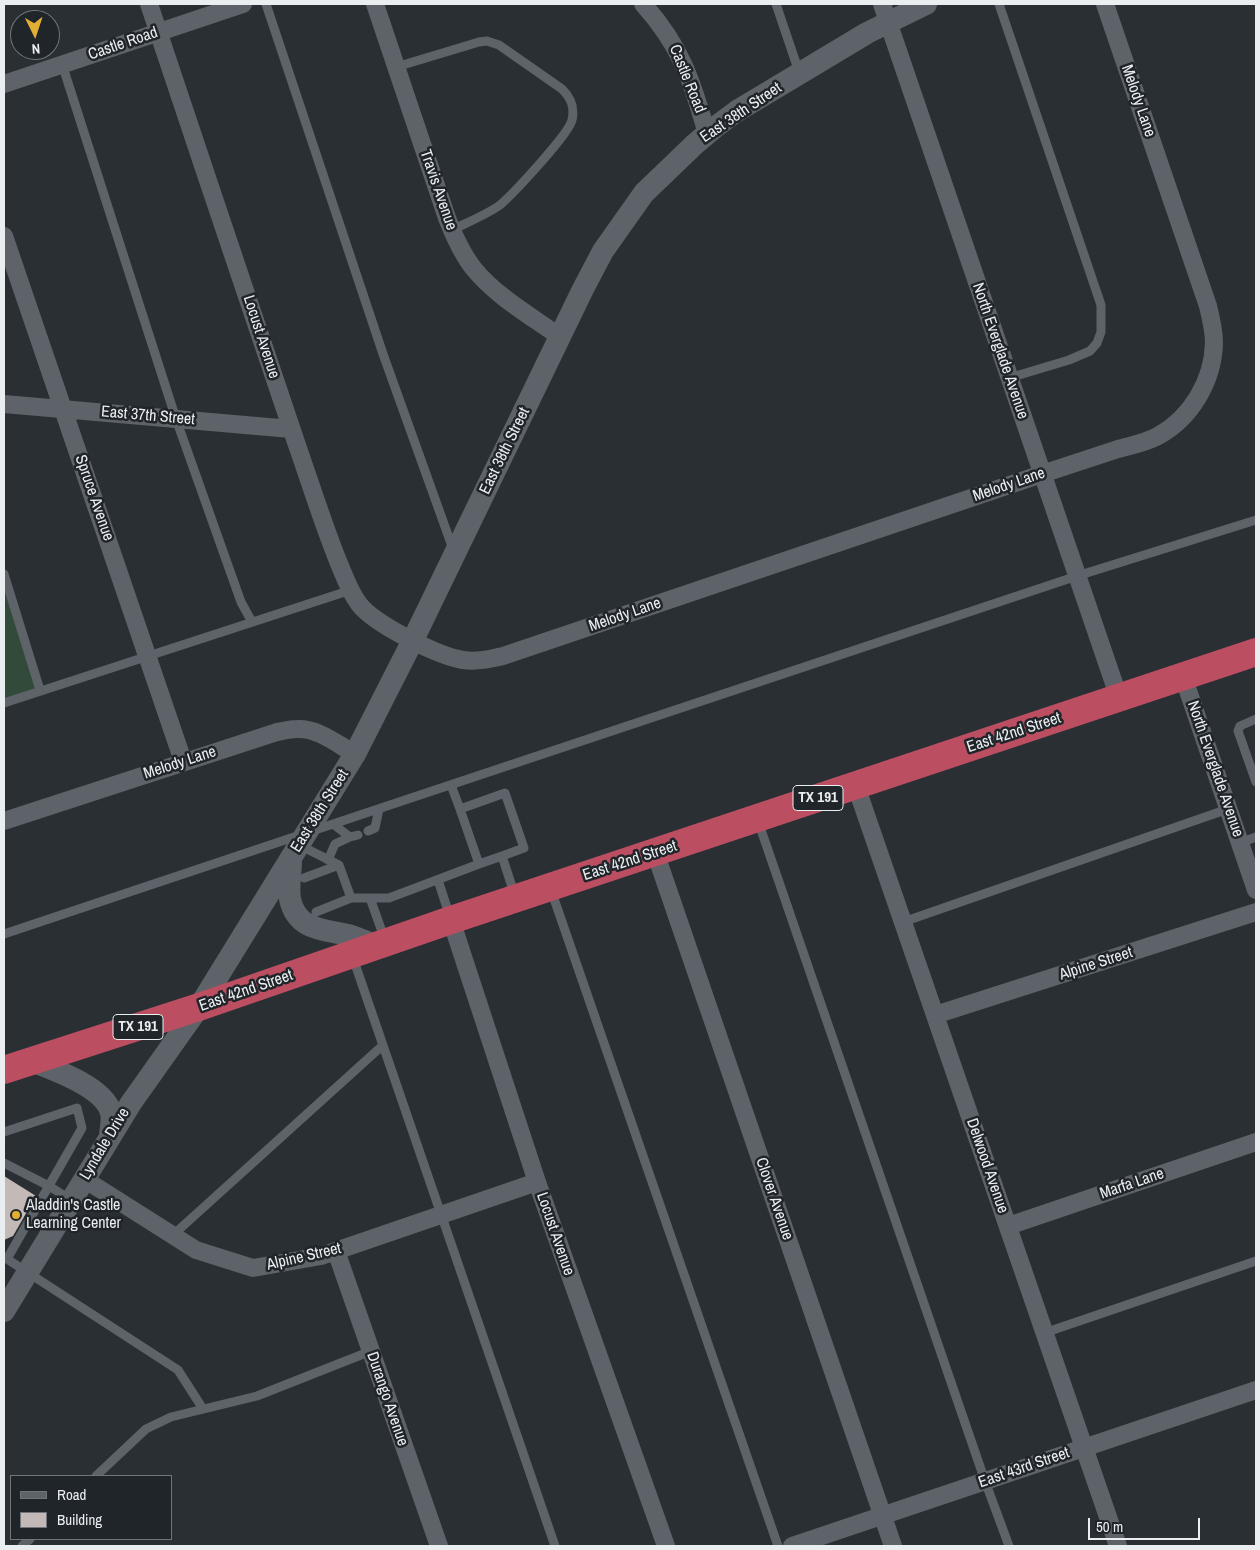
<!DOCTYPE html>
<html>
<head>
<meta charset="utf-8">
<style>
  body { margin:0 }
  #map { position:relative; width:1260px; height:1550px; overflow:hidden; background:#2a2f34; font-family:"Archivo Narrow",sans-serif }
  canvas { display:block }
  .frame { position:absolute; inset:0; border:5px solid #ebeef1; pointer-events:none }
  .legend { position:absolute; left:10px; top:1475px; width:162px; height:65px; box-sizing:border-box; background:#20252a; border:1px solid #71757a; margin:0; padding:6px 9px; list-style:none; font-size:15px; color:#ebeef1 }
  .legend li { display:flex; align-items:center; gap:10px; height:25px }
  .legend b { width:25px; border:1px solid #71757a }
  .north { position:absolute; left:10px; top:10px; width:50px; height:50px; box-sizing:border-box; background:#20252a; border:1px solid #71757a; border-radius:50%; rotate:176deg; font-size:14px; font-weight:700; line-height:20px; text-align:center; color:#ebeef1 }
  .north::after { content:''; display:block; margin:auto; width:18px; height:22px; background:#e2af34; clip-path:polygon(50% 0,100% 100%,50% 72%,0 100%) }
  .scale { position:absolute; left:1088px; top:1518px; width:112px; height:22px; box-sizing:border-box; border:2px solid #ebeef1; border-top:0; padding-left:6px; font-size:15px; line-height:18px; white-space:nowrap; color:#ebeef1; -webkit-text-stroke:4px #20252a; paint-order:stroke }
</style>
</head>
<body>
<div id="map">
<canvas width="1260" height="1550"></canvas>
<div class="frame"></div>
<ul class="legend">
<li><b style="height:6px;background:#5d6368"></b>Road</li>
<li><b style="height:14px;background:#c3bab7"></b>Building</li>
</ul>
<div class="north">N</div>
<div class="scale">50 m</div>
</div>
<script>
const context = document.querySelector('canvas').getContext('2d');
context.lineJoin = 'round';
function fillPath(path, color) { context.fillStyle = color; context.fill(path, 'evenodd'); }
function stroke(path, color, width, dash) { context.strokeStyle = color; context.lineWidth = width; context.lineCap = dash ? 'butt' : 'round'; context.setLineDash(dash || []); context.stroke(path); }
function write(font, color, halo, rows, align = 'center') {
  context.font = font + ' "Archivo Narrow",sans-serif'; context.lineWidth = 5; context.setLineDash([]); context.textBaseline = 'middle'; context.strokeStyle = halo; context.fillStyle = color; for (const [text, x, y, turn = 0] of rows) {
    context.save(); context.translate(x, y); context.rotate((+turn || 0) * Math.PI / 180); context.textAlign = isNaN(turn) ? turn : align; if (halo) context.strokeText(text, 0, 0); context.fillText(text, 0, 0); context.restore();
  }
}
fillPath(new Path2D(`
  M4,568L44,692L4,705Z`), '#324a3a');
fillPath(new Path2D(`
  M4,1176L36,1196L13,1236L4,1240Z`), '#c3bab7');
stroke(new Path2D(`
  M266,4L383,354L453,549
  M776,4L799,72
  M999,4L1101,305V332L1097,343L1090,351L1069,360L1009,378
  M62,64L176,419L241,602L252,622
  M396,67L479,42L487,41L499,45L562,89C571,98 575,107 572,120C569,134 513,194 500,205C488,214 466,223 452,230
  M4,574L40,690
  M4,703L351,590
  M1256,719L1240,726L1238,731L1256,782
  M451,785L460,809
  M758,821L985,1481L1009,1546
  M333,824L350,837L358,835
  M312,831L1077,576L1256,520
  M368,831L375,828L379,809
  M1240,843L1256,837
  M299,845L339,865L351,898
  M328,860L335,844L350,837
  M479,864L502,856
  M304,878L339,865
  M438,880L450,917
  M551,890L778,1546
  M370,898L385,940
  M316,912L351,898H389L479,864L460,809L505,793L524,848L502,856L515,896
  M903,922L1228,809
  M4,934L300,835
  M353,958L555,1546
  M4,1132L77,1108L82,1128L7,1259L178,1370L203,1409
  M4,1163L49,1186L71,1200
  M173,1235L382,1046
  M1044,1333L1256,1261
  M96,1476L146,1429L171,1417L257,1396L371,1351
  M22,1546L30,1539`), '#5d6368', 9);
stroke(new Path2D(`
  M149,4C199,152 247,300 298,448C311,485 323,524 338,561C344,575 349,591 359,604C374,624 438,656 463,660C477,662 490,659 503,656L1042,474C1067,466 1093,457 1118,449C1132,445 1145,443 1158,436C1191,418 1213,381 1214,343C1214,330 1211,318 1208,306L1105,4
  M375,4L447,218C454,236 462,254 474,269C497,297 531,316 560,337
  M643,4C681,46 692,81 707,134
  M882,4L1119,698
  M4,84L243,4
  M4,236L183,761
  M4,404L291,429
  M1183,676L1256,890
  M856,786L1118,1546
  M4,821L277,732C283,731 290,729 297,729C318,728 337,744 355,754
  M655,852L893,1546
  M451,920L537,1182L666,1546
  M935,1015L1256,912
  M84,1179L196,1250L253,1268L321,1256L537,1182
  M1008,1226L1256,1142
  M336,1251L439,1546
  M792,1546L1256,1390`), '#5d6368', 18);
stroke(new Path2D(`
  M291,860C291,873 288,887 290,899C297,932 326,929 352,936C360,939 369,943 377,946
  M31,1061C53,1069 105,1087 111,1113C113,1120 110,1130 110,1137
  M4,1311L131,1103L199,1007L355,754L413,640L583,289L603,251L644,193L695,144L714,128L737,111L867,33L926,4`), '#5d6368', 22);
stroke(new Path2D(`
  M4,1070L199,1007L451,920L1256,652`), '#bc4e62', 28);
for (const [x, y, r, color] of [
  [16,1215,5,"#e2af34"]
]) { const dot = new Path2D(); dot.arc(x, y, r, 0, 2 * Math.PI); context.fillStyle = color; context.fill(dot); stroke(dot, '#20252a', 2); }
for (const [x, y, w] of [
  [818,798,50],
  [138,1027,50]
]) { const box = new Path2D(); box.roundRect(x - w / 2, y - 12.5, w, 25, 4); context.fillStyle = '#20252a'; context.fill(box); stroke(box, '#ebeef1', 1); }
write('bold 15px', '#ebeef1', null, [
  ["TX 191",818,798],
  ["TX 191",138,1027]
]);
write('16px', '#ebeef1', '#20252a', [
  ["Castle Road",123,44,-19],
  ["Castle Road",687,79,68],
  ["Melody Lane",1138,101,71],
  ["East 38th Street",741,113,-34],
  ["Travis Avenue",438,190,71],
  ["Locust Avenue",261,337,72],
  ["North Everglade Avenue",1000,351,71],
  ["East 37th Street",148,416,5],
  ["East 38th Street",505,451,-64],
  ["Melody Lane",1009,485,-19],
  ["Spruce Avenue",94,498,71],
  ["Melody Lane",625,615,-19],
  ["East 42nd Street",1014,733,-18],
  ["Melody Lane",180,763,-18],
  ["North Everglade Avenue",1215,769,71],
  ["East 38th Street",320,811,-58],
  ["East 42nd Street",630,861,-18],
  ["Alpine Street",1096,964,-18],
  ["East 42nd Street",246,991,-19],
  ["Lyndale Drive",105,1144,-59],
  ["Delwood Avenue",987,1166,71],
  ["Marfa Lane",1132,1184,-19],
  ["Clover Avenue",774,1199,71],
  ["Locust Avenue",555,1234,71],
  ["Alpine Street",304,1257,-13],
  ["Durango Avenue",387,1399,71],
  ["East 43rd Street",1024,1468,-19]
]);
write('16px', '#ebeef1', '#20252a', [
  ["Aladdin's Castle",26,1206],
  ["Learning Center",26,1224]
], 'left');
</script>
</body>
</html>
